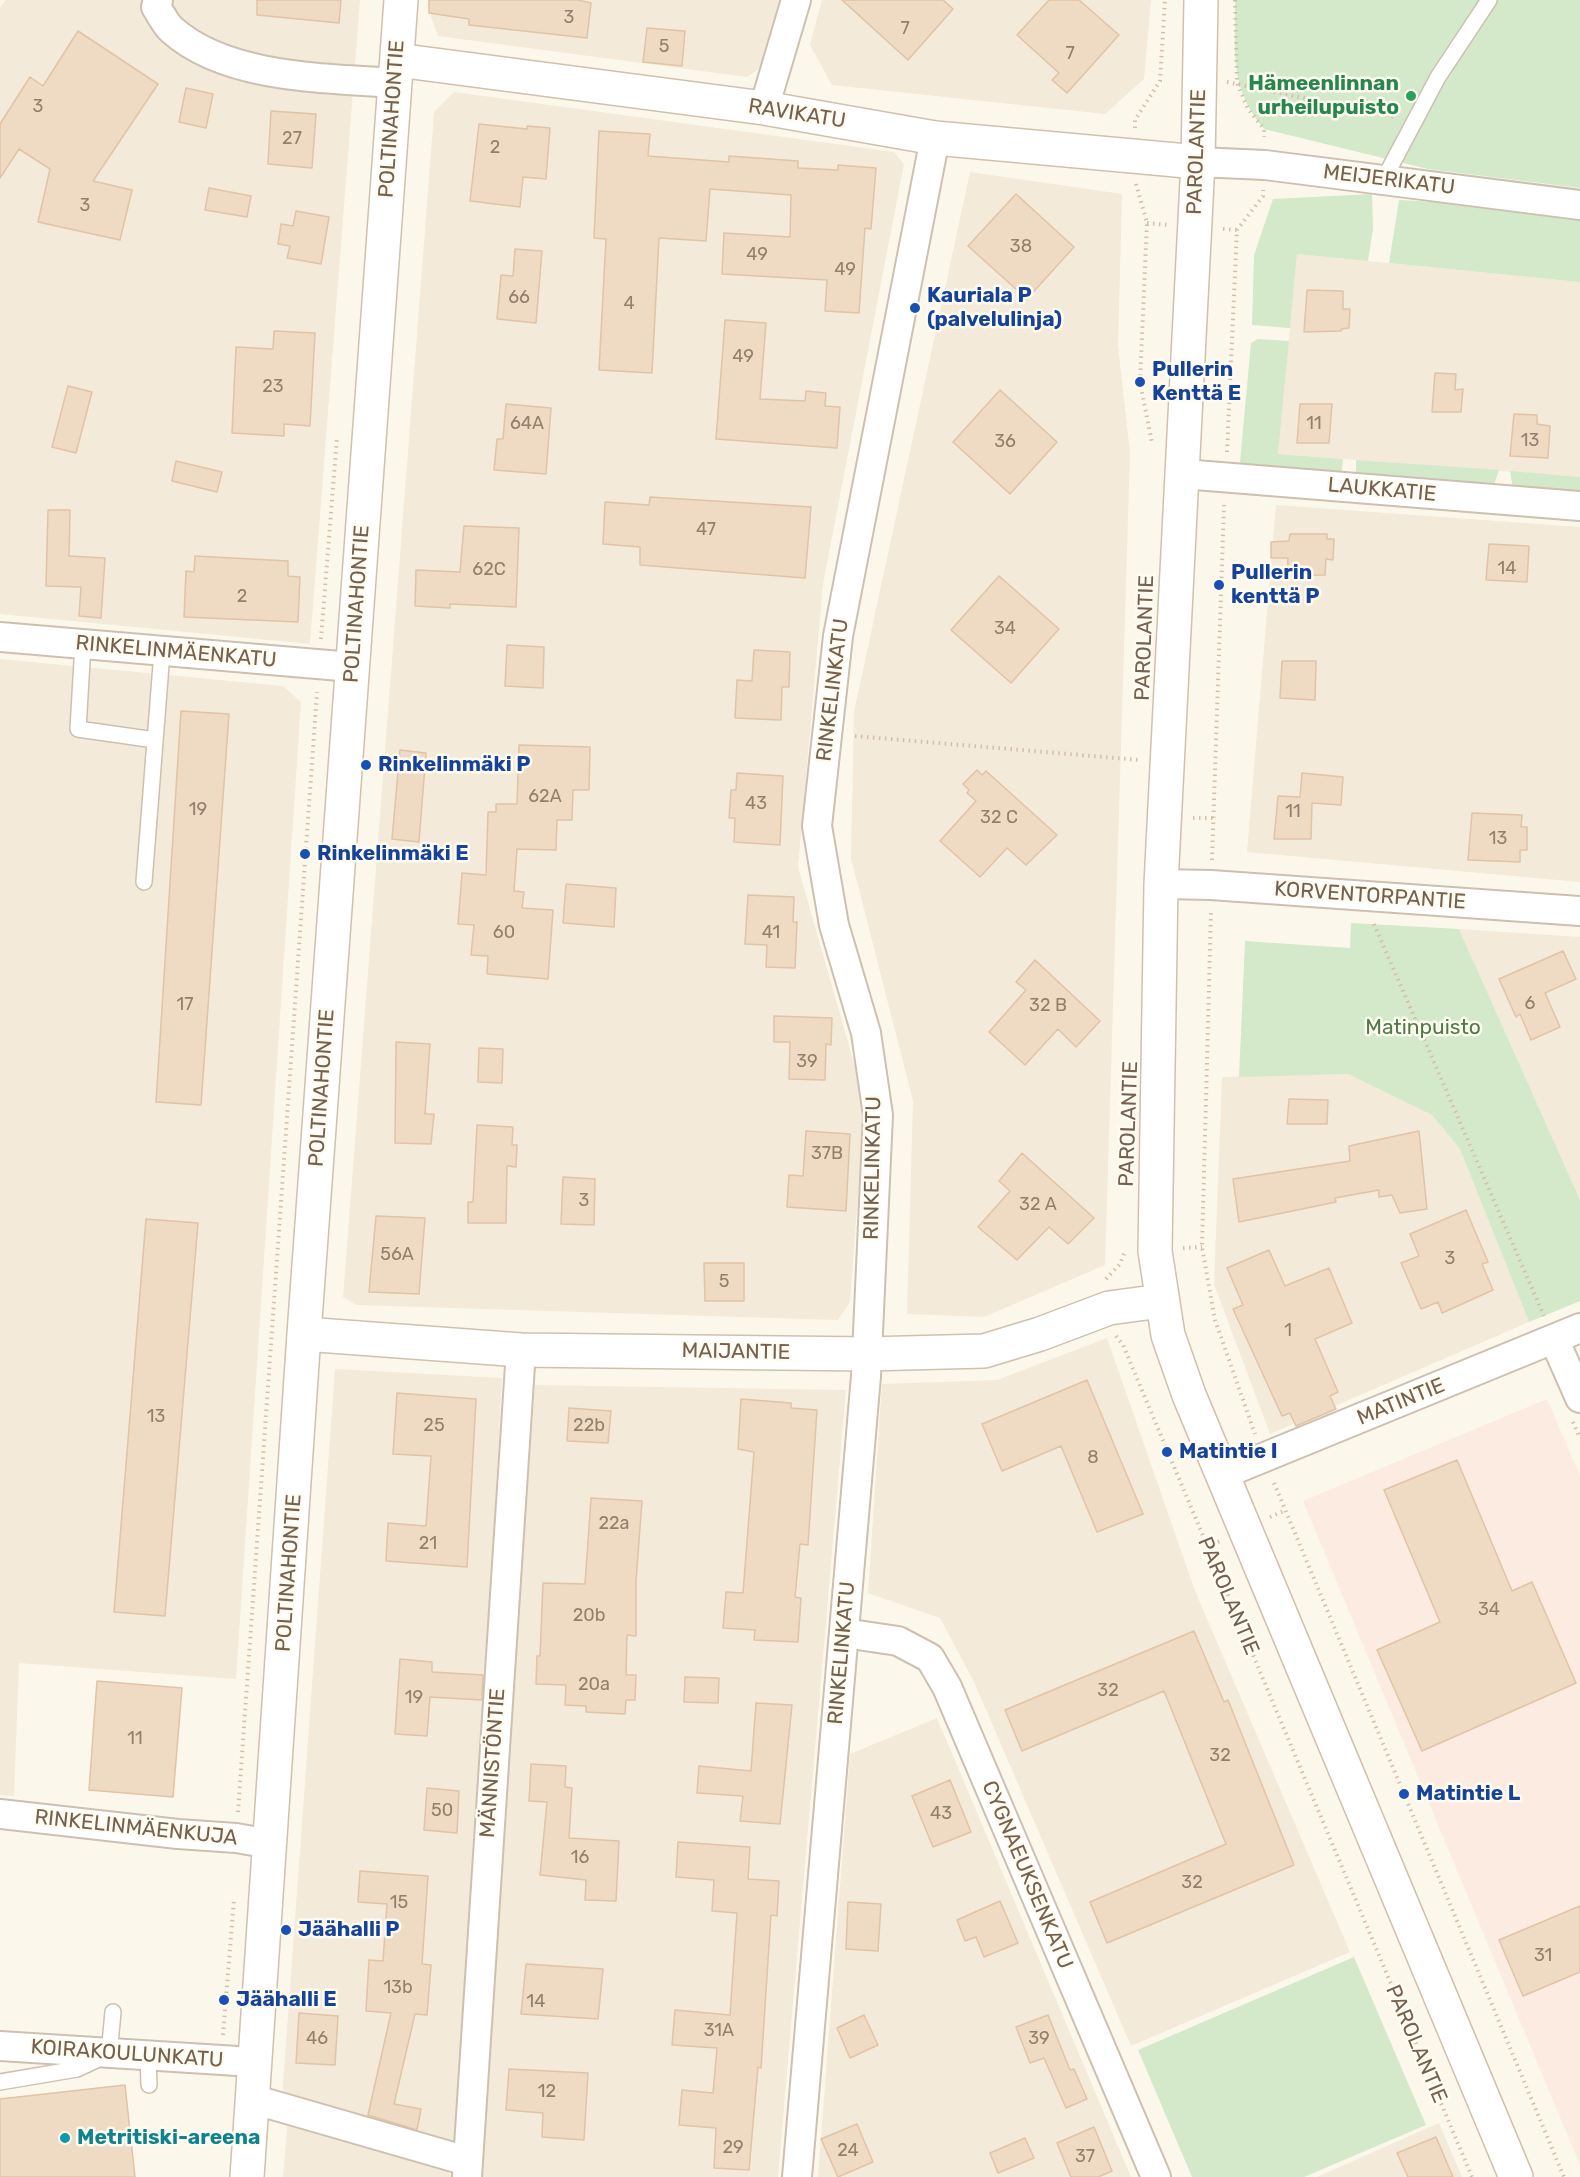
<!DOCTYPE html>
<html>
<head>
<meta charset="utf-8">
<style>
  body { margin:0 }
  canvas { display:block; background:#fcf7eb }
</style>
</head>
<body>
<canvas width="1580" height="2177"></canvas>
<script>
const context = document.querySelector('canvas').getContext('2d');
context.lineJoin = 'round';
function fillPath(path, color) { context.fillStyle = color; context.fill(path, 'evenodd'); }
function stroke(path, color, width, dash) { context.strokeStyle = color; context.lineWidth = width; context.lineCap = dash ? 'butt' : 'round'; context.setLineDash(dash || []); context.stroke(path); }
function write(font, color, halo, rows, align = 'center') {
  context.font = font + ' Rubik,sans-serif'; context.lineWidth = 5; context.setLineDash([]); context.textBaseline = 'middle'; context.strokeStyle = halo; context.fillStyle = color; for (const [text, x, y, turn = 0] of rows) {
    context.save(); context.translate(x, y); context.rotate((+turn || 0) * Math.PI / 180); context.textAlign = isNaN(turn) ? turn : align; if (halo) context.strokeText(text, 0, 0); context.fillText(text, 0, 0); context.restore();
  }
}
fillPath(new Path2D(`
  M6,0H360L310,644L0,614V8Z
  M432,0H779L760,68L747,77L438,36L431,17Z
  M822,0H1151L1144,79L1105,114L832,85L810,45Z
  M454,92L894,152L904,164L823,584L798,867L865,1102L850,1302L838,1320L356,1305L343,1297L434,112Z
  M970,172L1122,194L1118,346L1130,453L1105,1265L984,1317L907,1314L913,1101L851,858L854,712Z
  M1297,254L1580,282V477L1278,454Z
  M1276,505L1580,527V882L1247,852Z
  M0,659L283,686L301,702L236,1679L19,1663L14,1796L0,1795Z
  M1459,929L1580,937V1200Z
  M1348,1074L1432,1115L1460,1149L1529,1322L1270,1434L1214,1284L1222,1077Z
  M1107,1338L1195,1591L1350,1952L1131,2046L974,1682L940,1618L868,1593L882,1384L997,1380Z
  M335,1369L502,1378L460,2146L282,2098Z
  M535,1385L846,1390L778,2177H479Z
  M937,1718L1131,2177H818L850,1754Z
  M288,2116L438,2162L453,2177H283Z
  M1439,2123L1462,2177H1317Z`), '#f3eada');
fillPath(new Path2D(`
  M1547,1399L1580,1476V2165L1303,1501Z`), '#fbebe0');
fillPath(new Path2D(`
  M1235,0H1580V188L1428,169L1264,129C1228,86 1236,52 1235,0Z
  M1372,194L1373,229L1368,261L1297,254L1290,328L1252,325L1254,255L1273,199Z
  M1399,200L1493,205L1580,217V282L1389,263Z
  M1258,339L1289,341L1278,454L1343,459L1342,470L1334,478L1247,472L1240,462L1251,343Z
  M1356,460L1499,470L1495,482L1488,488L1363,480L1356,472Z
  M1510,471L1580,477V495L1513,488Z
  M1351,923L1459,929L1580,1200V1301L1529,1322L1460,1149L1432,1115L1348,1074L1239,1077L1245,941L1350,948Z
  M1354,1957L1426,2125L1304,2177H1192L1138,2050Z`), '#d3e9c9');
const building = new Path2D(`
  M257,0H341L339,23L257,15Z
  M429,0H578L591,3L587,38L469,25V19L429,13Z
  M842,0H943L953,9L908,60Z
  M1049,0H1079L1119,35L1067,93L1052,80L1059,73L1017,35Z
  M647,28L685,31L682,66L643,62Z
  M78,31L158,84L93,181L132,190L120,240L38,222L50,169L19,149L0,178V124L30,77L43,86Z
  M186,88L213,94L206,128L179,122Z
  M271,111L316,114L312,168L268,164Z
  M479,124L527,129V126L550,128L546,179L523,177L520,207L470,201Z
  M599,131L650,134L648,156L729,162V156L798,161V168L838,170V165L876,168L871,229L865,228L859,313L825,311L827,280L722,274L724,233L790,237L791,195L710,189L706,241L659,238L652,373L599,370L606,239L594,238Z
  M209,188L251,196L247,217L205,210Z
  M1016,194L1074,247L1027,299L968,246Z
  M296,211L329,217L321,264L287,258L290,246L278,244L281,224L293,226Z
  M515,249L542,251L536,323L497,319L501,275L513,276Z
  M1307,290L1343,291V309H1350L1349,328L1341,329V331L1304,332Z
  M725,320L766,323L760,399L805,401L806,391L826,393L825,406L840,407L837,448L716,439Z
  M274,331L315,333L310,426L284,424V436L232,433L236,347L273,349Z
  M1435,373L1456,374L1455,390L1463,389L1461,412H1432Z
  M68,386L92,392L76,453L52,447Z
  M1000,390L1057,442L1010,494L953,442Z
  M506,404L551,408L546,474L494,470L497,439H503Z
  M1300,404H1332L1329,443H1297Z
  M1514,414L1537,415V424L1550,426L1548,458L1510,456Z
  M176,461L222,472L217,492L172,481Z
  M650,497L811,507L805,578L640,565V547L603,544L605,502L649,505Z
  M48,510H70L69,556L105,558L101,618L79,616L81,587L46,586Z
  M464,526L519,528L516,607L450,604V608L415,606L416,570L460,572Z
  M1290,534H1327V539H1334L1333,560L1326,559L1325,575L1287,576L1288,558H1271V542L1289,541Z
  M1489,544L1529,546L1527,582L1486,580Z
  M195,556L288,561V576L300,577L298,622L184,617L186,571L194,572Z
  M999,576L1059,629L1011,683L951,630Z
  M507,645L544,647L543,688L505,686Z
  M754,650L790,652L789,687H782L781,720L735,718L737,680L752,681Z
  M1282,661H1316L1315,700L1280,698Z
  M181,711L229,714L201,1105L156,1102Z
  M519,745L590,747L589,790H573L572,820H557L556,850L517,849L514,891L524,892L522,908L553,910L548,979L487,974L488,956L471,955L474,925L458,924L462,873L486,875L488,812H496V804H517Z
  M400,750L426,753L419,842L392,839Z
  M977,770L982,775L986,771L1057,835L1026,865L1007,848L980,877L940,841L976,801L967,793L969,790L963,784Z
  M737,773L783,776L780,845L734,842L735,818H729L731,790H736Z
  M1302,773L1343,777L1341,805L1312,803L1311,839H1274L1278,796L1300,797Z
  M1472,813L1522,815L1521,827H1527V850H1520V862L1468,860Z
  M566,884L616,888L614,927L563,923Z
  M748,895L794,897L793,922H797L795,968L766,967L767,945L745,944Z
  M1563,951L1576,979L1545,993L1560,1027L1531,1040L1520,1014L1516,1017L1499,979Z
  M1035,960L1100,1021L1076,1047L1058,1029L1025,1065L989,1032L1026,990L1016,982Z
  M774,1016L832,1018L831,1045L826,1044L825,1080L789,1079L790,1042H774Z
  M396,1042L430,1044L425,1114H434L431,1144L395,1143Z
  M479,1048L503,1049L502,1083L478,1082Z
  M1289,1099L1328,1100L1327,1124H1287Z
  M477,1125L513,1127L512,1145H517L516,1167L507,1166L506,1223H468V1202H473Z
  M806,1131L850,1134L846,1211L787,1207L789,1175L803,1176Z
  M1419,1131L1427,1209L1400,1213L1392,1195L1379,1197V1190L1335,1198L1336,1202L1239,1222L1233,1179L1350,1161L1349,1146Z
  M1022,1153L1094,1218L1068,1244L1049,1227L1017,1260L978,1227L1010,1191L999,1181Z
  M563,1177L595,1179L594,1225L561,1224Z
  M1466,1210L1488,1262L1482,1264L1493,1290L1442,1313L1438,1302L1421,1309L1401,1263L1419,1256L1410,1234Z
  M376,1216L425,1218L419,1294L369,1292Z
  M146,1219L198,1223L165,1616L114,1612Z
  M1269,1250L1285,1286L1329,1268L1352,1323L1315,1339L1338,1392L1330,1396L1336,1409L1296,1426L1290,1413L1282,1416L1233,1309L1243,1305L1227,1268Z
  M704,1263H744V1301H705Z
  M1087,1380L1143,1514L1097,1532L1061,1446L1002,1471L982,1424Z
  M397,1393L476,1399L467,1567L386,1561L388,1523L426,1526L431,1456L393,1454Z
  M741,1399L791,1403V1408L817,1410L808,1545L800,1544L795,1597L801,1598L798,1642L754,1640L755,1630L723,1628L726,1592L743,1593L754,1452L738,1449Z
  M569,1408L611,1411L608,1443L567,1441Z
  M1457,1460L1512,1591L1532,1582L1576,1683L1422,1751L1377,1650L1440,1622L1384,1490Z
  M591,1498L642,1501L636,1581V1636L627,1635L626,1675H636L635,1700H626L625,1714L586,1712V1706L565,1705L566,1685L536,1684L537,1656H540L543,1583L585,1584Z
  M1194,1631L1224,1702L1228,1700L1294,1865L1107,1943L1090,1902L1226,1844L1164,1691L1022,1751L1005,1710Z
  M400,1659L432,1662V1672L483,1675L482,1700L430,1697L427,1736L395,1734Z
  M685,1677L719,1678L718,1703L684,1702Z
  M97,1681L182,1688L173,1797L89,1790Z
  M756,1703L792,1705L780,1824L740,1821L743,1796L697,1793L699,1766L751,1771Z
  M531,1764L566,1766L565,1787L572,1788L569,1838L619,1841L616,1901L585,1900L586,1880L540,1875L547,1802L529,1801Z
  M950,1780L971,1832L933,1847L912,1796Z
  M427,1788L459,1791L457,1833L424,1830Z
  M678,1842L750,1847L748,1879L779,1881L777,1916L771,1915L761,2068L758,2067L749,2170L714,2168L716,2128L679,2125L682,2090L713,2093L717,2048L672,2045L675,2010L730,2015L737,1913L712,1911L714,1880L676,1877Z
  M360,1871L428,1876L422,1964L431,1965L427,2015L415,2014L394,2104L421,2109L417,2130L368,2115L391,2013L366,2011L369,1960L383,1961L387,1904L358,1902Z
  M1000,1901L1018,1943L984,1957L976,1937L965,1941L957,1920Z
  M848,1902L881,1904L878,1951L846,1949Z
  M1580,1906V1972L1523,1996L1499,1940Z
  M526,1964L603,1969L598,2019L521,2014Z
  M299,2013L338,2016L335,2065L296,2063Z
  M864,2015L878,2045L850,2058L837,2028Z
  M1048,2015L1070,2070L1074,2069L1087,2099L1066,2108L1044,2058L1030,2063L1016,2027Z
  M509,2069L588,2073L584,2140L542,2137L543,2113L506,2110Z
  M125,2085L135,2177H0V2099Z
  M857,2124L873,2162L838,2177L821,2139Z
  M1094,2127L1112,2171L1098,2177H1071L1057,2143Z
  M1436,2137L1453,2177H1408L1397,2153Z
  M1025,2138L1034,2158L998,2173L990,2153Z`);
fillPath(building, '#efdac4');
stroke(building, '#e1c3a5', 1.5);
const lane = new Path2D(`
  M1384,179L1438,77L1489,0
  M83,644L78,729L155,740
  M144,882L162,652
  M148,2057L149,2085
  M0,2082L77,2069L109,2054L113,2012`);
const street = new Path2D(`
  M158,0L156,7C161,14 165,24 172,30C227,79 326,78 395,83
  M764,108L796,0
  M1198,162L1265,165L1580,205
  M1183,474L1580,506
  M0,637L352,667
  M1161,884L1211,885L1580,911
  M1554,1339L1580,1398
  M1221,1475L1580,1328
  M844,1633L898,1641L930,1658L947,1687L1156,2177
  M0,1814L178,1834L236,1838L271,1844
  M0,2046L253,2062
  M252,2099L467,2161
  M467,2177L521,1350
  M797,2177L866,1376L878,1115L866,1033L834,925L817,826L838,636L935,138`);
const secondary = new Path2D(`
  M1201,0L1198,162L1161,884L1155,1251L1168,1335L1189,1395L1516,2177
  M397,60L764,108L935,138L1198,162
  M304,1334L521,1350L867,1354L984,1351L1040,1334L1109,1308L1161,1301
  M247,2177L304,1334L401,0`);
stroke(lane, '#cdc0b1', 18);
stroke(street, '#cdc0b1', 32);
stroke(secondary, '#d0c1ae', 36);
stroke(new Path2D(`
  M1235,0L1237,83L1248,109L1264,129V137
  M1227,82L1395,117
  M1135,128V120L1160,81L1165,0
  M1136,184L1147,223L1140,382L1152,443
  M1147,223L1168,225
  M1223,229L1237,230
  M1227,452L1237,230L1263,196V190
  M321,639L337,437
  M855,736L1140,760
  M1193,818H1213
  M1212,860L1224,505
  M1211,913L1202,1247L1215,1320L1255,1434
  M1374,924L1544,1316
  M1183,1248L1202,1247
  M1106,1279L1120,1264L1125,1251
  M1116,1336L1123,1345L1472,2177
  M1573,1422L1580,1438
  M1274,1483L1564,2177
  M1270,1517L1286,1510
  M1207,1547L1220,1541
  M238,1812L317,692
  M223,2035L234,1899`), '#d5bea7', 4, [1.5, 4.5]);
stroke(lane, '#fff', 15);
stroke(street, '#fff', 28);
stroke(secondary, '#fff', 33);
for (const [x, y, r, color] of [
  [1411,96,6,"#2e9e5b"],
  [915,308,6,"#1a4fb4"],
  [1140,382,6,"#1a4fb4"],
  [1219,585,6,"#1a4fb4"],
  [366,765,6,"#1a4fb4"],
  [305,854,6,"#1a4fb4"],
  [1167,1452,6,"#1a4fb4"],
  [1404,1794,6,"#1a4fb4"],
  [286,1930,6,"#1a4fb4"],
  [224,2000,6,"#1a4fb4"],
  [65,2138,6,"#0f9aa8"]
]) { const dot = new Path2D(); dot.arc(x, y, r, 0, 2 * Math.PI); context.fillStyle = color; context.fill(dot); stroke(dot, '#fefbf1', 2); }
write('18px', '#947f6c', null, [
  ["3",569,18],
  ["7",905,29],
  ["5",664,47],
  ["7",1070,54],
  ["3",38,107],
  ["27",292,139],
  ["2",495,148],
  ["3",85,206],
  ["38",1021,247],
  ["49",757,255],
  ["49",845,270],
  ["66",519,298],
  ["4",629,304],
  ["49",743,357],
  ["23",273,387],
  ["64A",527,424],
  ["11",1314,424],
  ["13",1530,441],
  ["36",1005,442],
  ["47",706,530],
  ["14",1507,569],
  ["62C",489,570],
  ["2",242,597],
  ["34",1005,629],
  ["62A",545,797],
  ["43",756,804],
  ["19",198,810],
  ["11",1293,812],
  ["32 C",999,818],
  ["13",1498,839],
  ["60",504,933],
  ["41",771,933],
  ["6",1530,1004],
  ["17",185,1005],
  ["32 B",1048,1006],
  ["39",807,1062],
  ["37B",827,1154],
  ["3",584,1201],
  ["32 A",1038,1205],
  ["56A",397,1255],
  ["3",1450,1259],
  ["5",724,1282],
  ["1",1288,1331],
  ["13",156,1417],
  ["25",434,1426],
  ["22b",589,1426],
  ["8",1093,1458],
  ["22a",614,1524],
  ["21",428,1544],
  ["34",1489,1610],
  ["20b",589,1616],
  ["20a",594,1685],
  ["32",1108,1691],
  ["19",414,1698],
  ["11",135,1739],
  ["32",1220,1756],
  ["50",442,1811],
  ["43",941,1814],
  ["16",580,1858],
  ["32",1192,1883],
  ["15",399,1903],
  ["31",1543,1956],
  ["13b",398,1988],
  ["14",536,2002],
  ["31A",719,2031],
  ["46",317,2039],
  ["39",1039,2039],
  ["12",547,2092],
  ["29",733,2148],
  ["24",848,2151],
  ["37",1085,2157]
]);
write('bold 21px', '#27864d', '#fefbf1', [
  ["Hämeenlinnan",1399,84],
  ["urheilupuisto",1399,108]
], 'right');
write('21px', '#76614f', '#fefbf1', [
  ["RAVIKATU",797,114,9],
  ["POLTINAHONTIE",392,119,-86],
  ["PAROLANTIE",1197,152,-88],
  ["MEIJERIKATU",1389,180,7],
  ["LAUKKATIE",1382,490,5],
  ["POLTINAHONTIE",357,604,-86],
  ["PAROLANTIE",1145,638,-88],
  ["RINKELINMÄENKATU",176,652,5],
  ["RINKELINKATU",833,690,-83],
  ["KORVENTORPANTIE",1370,896,4],
  ["POLTINAHONTIE",322,1088,-86],
  ["PAROLANTIE",1129,1124,-88],
  ["RINKELINKATU",873,1168,-89],
  ["MAIJANTIE",736,1352,1],
  ["MATINTIE",1401,1402,-22],
  ["POLTINAHONTIE",289,1573,-86],
  ["PAROLANTIE",1228,1596,67],
  ["RINKELINKATU",842,1653,-85],
  ["MÄNNISTÖNTIE",493,1763,-86],
  ["RINKELINMÄENKUJA",136,1828,6],
  ["CYGNAEUKSENKATU",1027,1875,67],
  ["PAROLANTIE",1416,2044,67],
  ["KOIRAKOULUNKATU",127,2054,4]
]);
write('bold 21px', '#164399', '#fefbf1', [
  ["Kauriala P",927,296],
  ["(palvelulinja)",927,320],
  ["Pullerin",1152,370],
  ["Kenttä E",1152,394],
  ["Pullerin",1231,573],
  ["kenttä P",1231,597],
  ["Rinkelinmäki P",378,765],
  ["Rinkelinmäki E",317,854],
  ["Matintie I",1179,1452],
  ["Matintie L",1416,1794],
  ["Jäähalli P",298,1930],
  ["Jäähalli E",236,2000]
], 'left');
write('21px', '#507a47', '#fefbf1', [
  ["Matinpuisto",1423,1028]
]);
write('bold 21px', '#0d838f', '#fefbf1', [
  ["Metritiski-areena",77,2138]
], 'left');
</script>
</body>
</html>
